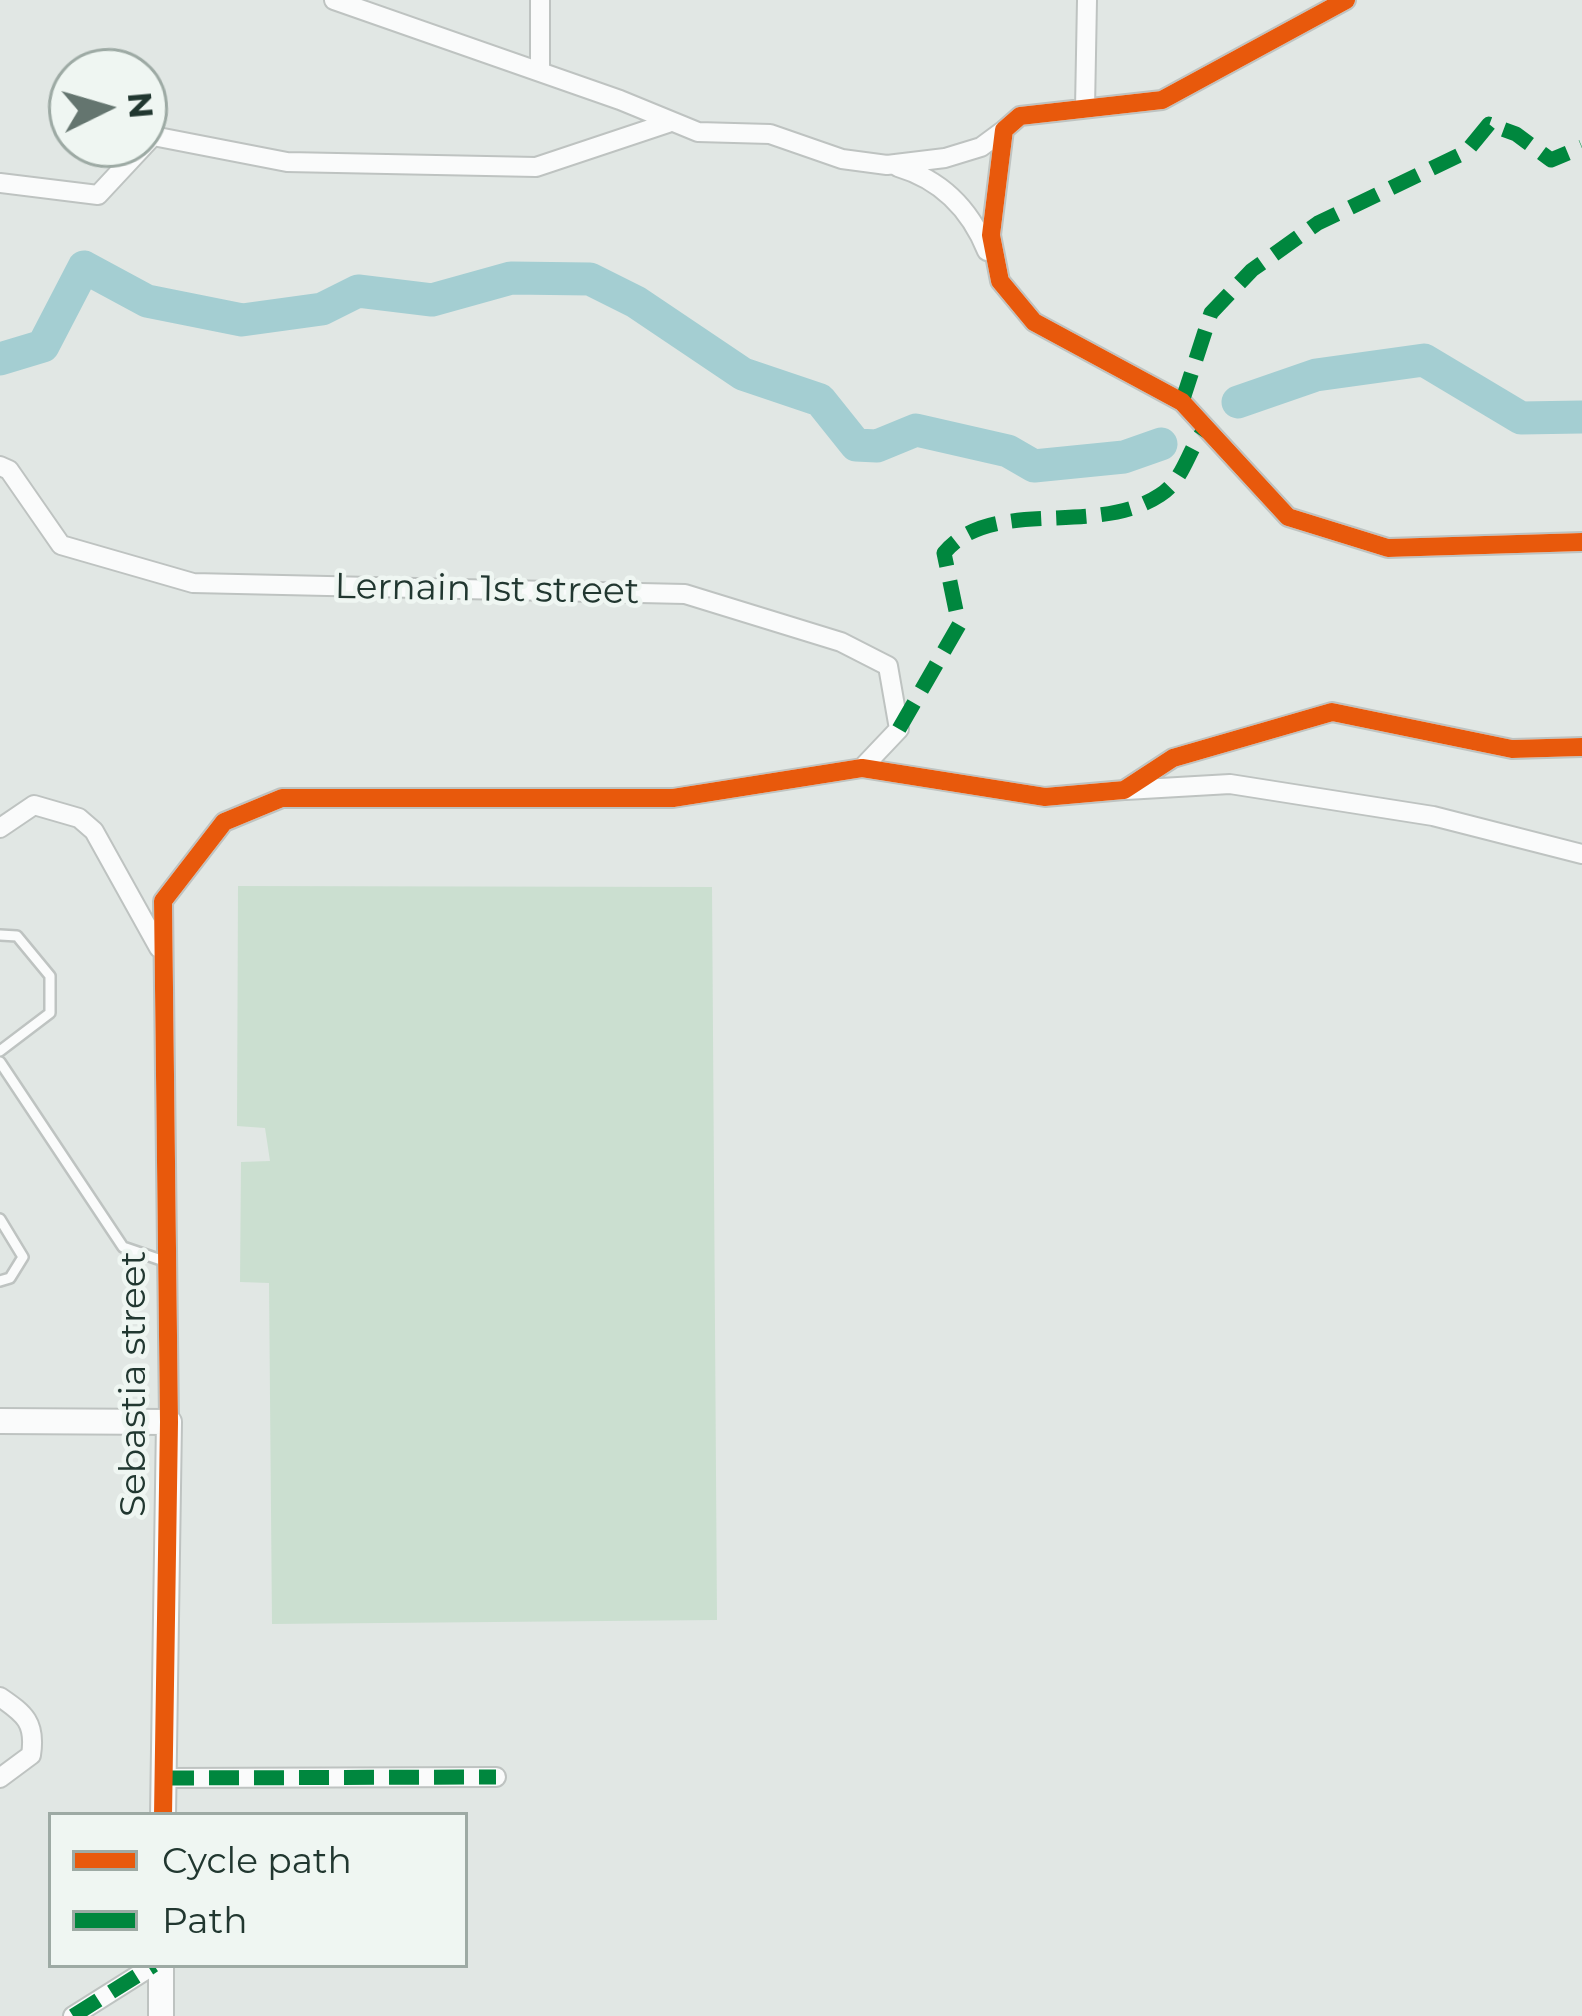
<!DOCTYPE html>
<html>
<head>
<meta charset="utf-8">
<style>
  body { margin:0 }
  #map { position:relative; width:1582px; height:2016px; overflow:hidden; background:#e1e7e4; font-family:Montserrat,sans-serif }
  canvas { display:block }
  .legend { position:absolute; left:48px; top:1812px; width:420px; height:156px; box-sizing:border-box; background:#eff6f2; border:3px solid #9daaa4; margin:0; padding:15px 21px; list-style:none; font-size:36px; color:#213730 }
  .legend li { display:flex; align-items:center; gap:24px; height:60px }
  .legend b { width:60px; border:3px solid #9daaa4 }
  .north { position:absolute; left:48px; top:48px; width:120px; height:120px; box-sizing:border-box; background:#eff6f2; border:3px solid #9daaa4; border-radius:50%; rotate:85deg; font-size:33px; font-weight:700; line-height:48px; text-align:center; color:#213730 }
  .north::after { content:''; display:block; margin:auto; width:42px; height:54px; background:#64756f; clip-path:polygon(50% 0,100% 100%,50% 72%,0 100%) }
</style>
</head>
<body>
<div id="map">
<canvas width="1582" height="2016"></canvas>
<ul class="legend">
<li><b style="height:15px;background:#e8590c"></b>Cycle path</li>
<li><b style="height:15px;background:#00873e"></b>Path</li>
</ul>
<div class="north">N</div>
</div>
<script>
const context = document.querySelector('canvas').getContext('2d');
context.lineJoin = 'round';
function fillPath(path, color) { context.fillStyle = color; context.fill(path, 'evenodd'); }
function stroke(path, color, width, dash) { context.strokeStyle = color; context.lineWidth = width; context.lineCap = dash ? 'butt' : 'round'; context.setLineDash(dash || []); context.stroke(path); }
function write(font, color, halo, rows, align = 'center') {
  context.font = font + ' Montserrat,sans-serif'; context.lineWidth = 9; context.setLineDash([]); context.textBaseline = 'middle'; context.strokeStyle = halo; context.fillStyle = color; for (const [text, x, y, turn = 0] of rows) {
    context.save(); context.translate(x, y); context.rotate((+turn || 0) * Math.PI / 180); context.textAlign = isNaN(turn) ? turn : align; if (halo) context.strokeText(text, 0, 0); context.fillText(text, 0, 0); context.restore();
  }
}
fillPath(new Path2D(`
  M238,886L712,887L717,1620L272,1624L269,1283L240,1282L241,1162L270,1161L265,1128L237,1126Z`), '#cbdfd0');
stroke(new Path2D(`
  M0,359L43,346L84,267L147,301L242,320L322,309L358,291L432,300L511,278L590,279L636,302L743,374L820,400L856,445L877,446L916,430L1008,451L1034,466L1124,457L1161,444
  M1238,402L1316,375L1424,360L1521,418L1582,417`), '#a4ced2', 33);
const service = new Path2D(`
  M0,935L17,936L50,976V1013L0,1051
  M0,1062L123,1247L167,1262
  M0,1219L23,1257L10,1278L0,1281`);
const minor = new Path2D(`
  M334,0L620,100L698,132L770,134L842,159L887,165L945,158L981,147L1004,130
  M540,0V71
  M1346,0L1162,100L1020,116L1004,130L991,235L1000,281L1034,322L1182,402L1288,517L1388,548L1582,542
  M1085,108L1087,0
  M898,167C942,180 970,209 987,251
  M0,183L98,195L153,136L287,162L536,167L668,123
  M0,466L9,470L61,545L193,583L685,594L841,642L888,666L899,729L862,768
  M1126,790L1230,784L1433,816L1582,854
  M0,828L34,805L79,818L94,831L159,948
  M169,1422L163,901L224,822L282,798H673L862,768L1045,797L1124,790L1173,758L1332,712L1512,749L1582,747
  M0,1697C25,1714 36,1723 31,1755L0,1778
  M164,1778L496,1777
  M73,2016L154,1965`);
const tertiary = new Path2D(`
  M0,1421L169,1422L163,1815
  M161,2016V1965`);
stroke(service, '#bec3c1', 14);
stroke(minor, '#bec3c1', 22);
stroke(tertiary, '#bec3c1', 28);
stroke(service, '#fafbfb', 9);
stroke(minor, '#fafbfb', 18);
stroke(tertiary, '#fafbfb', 24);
stroke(new Path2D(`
  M1182,402L1211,313L1252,270L1318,223L1466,152L1489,124L1516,134L1551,160L1582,147
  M899,729L959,625L944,553C992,495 1095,538 1160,495C1185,479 1187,450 1206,428
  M164,1778L496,1777
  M73,2016L154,1965`), '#00873e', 15, [30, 15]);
stroke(new Path2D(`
  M1346,0L1162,100L1020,116L1004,130L991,235L1000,281L1034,322L1182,402L1288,517L1388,548L1582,542
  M163,1815L169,1422L163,901L224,822L282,798H673L862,768L1045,797L1124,790L1173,758L1332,712L1512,749L1582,747`), '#e8590c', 18);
write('36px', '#213730', '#eff6f2', [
  ["Lernain 1st street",487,590,1],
  ["Sebastia street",134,1384,-90]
]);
</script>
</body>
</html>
